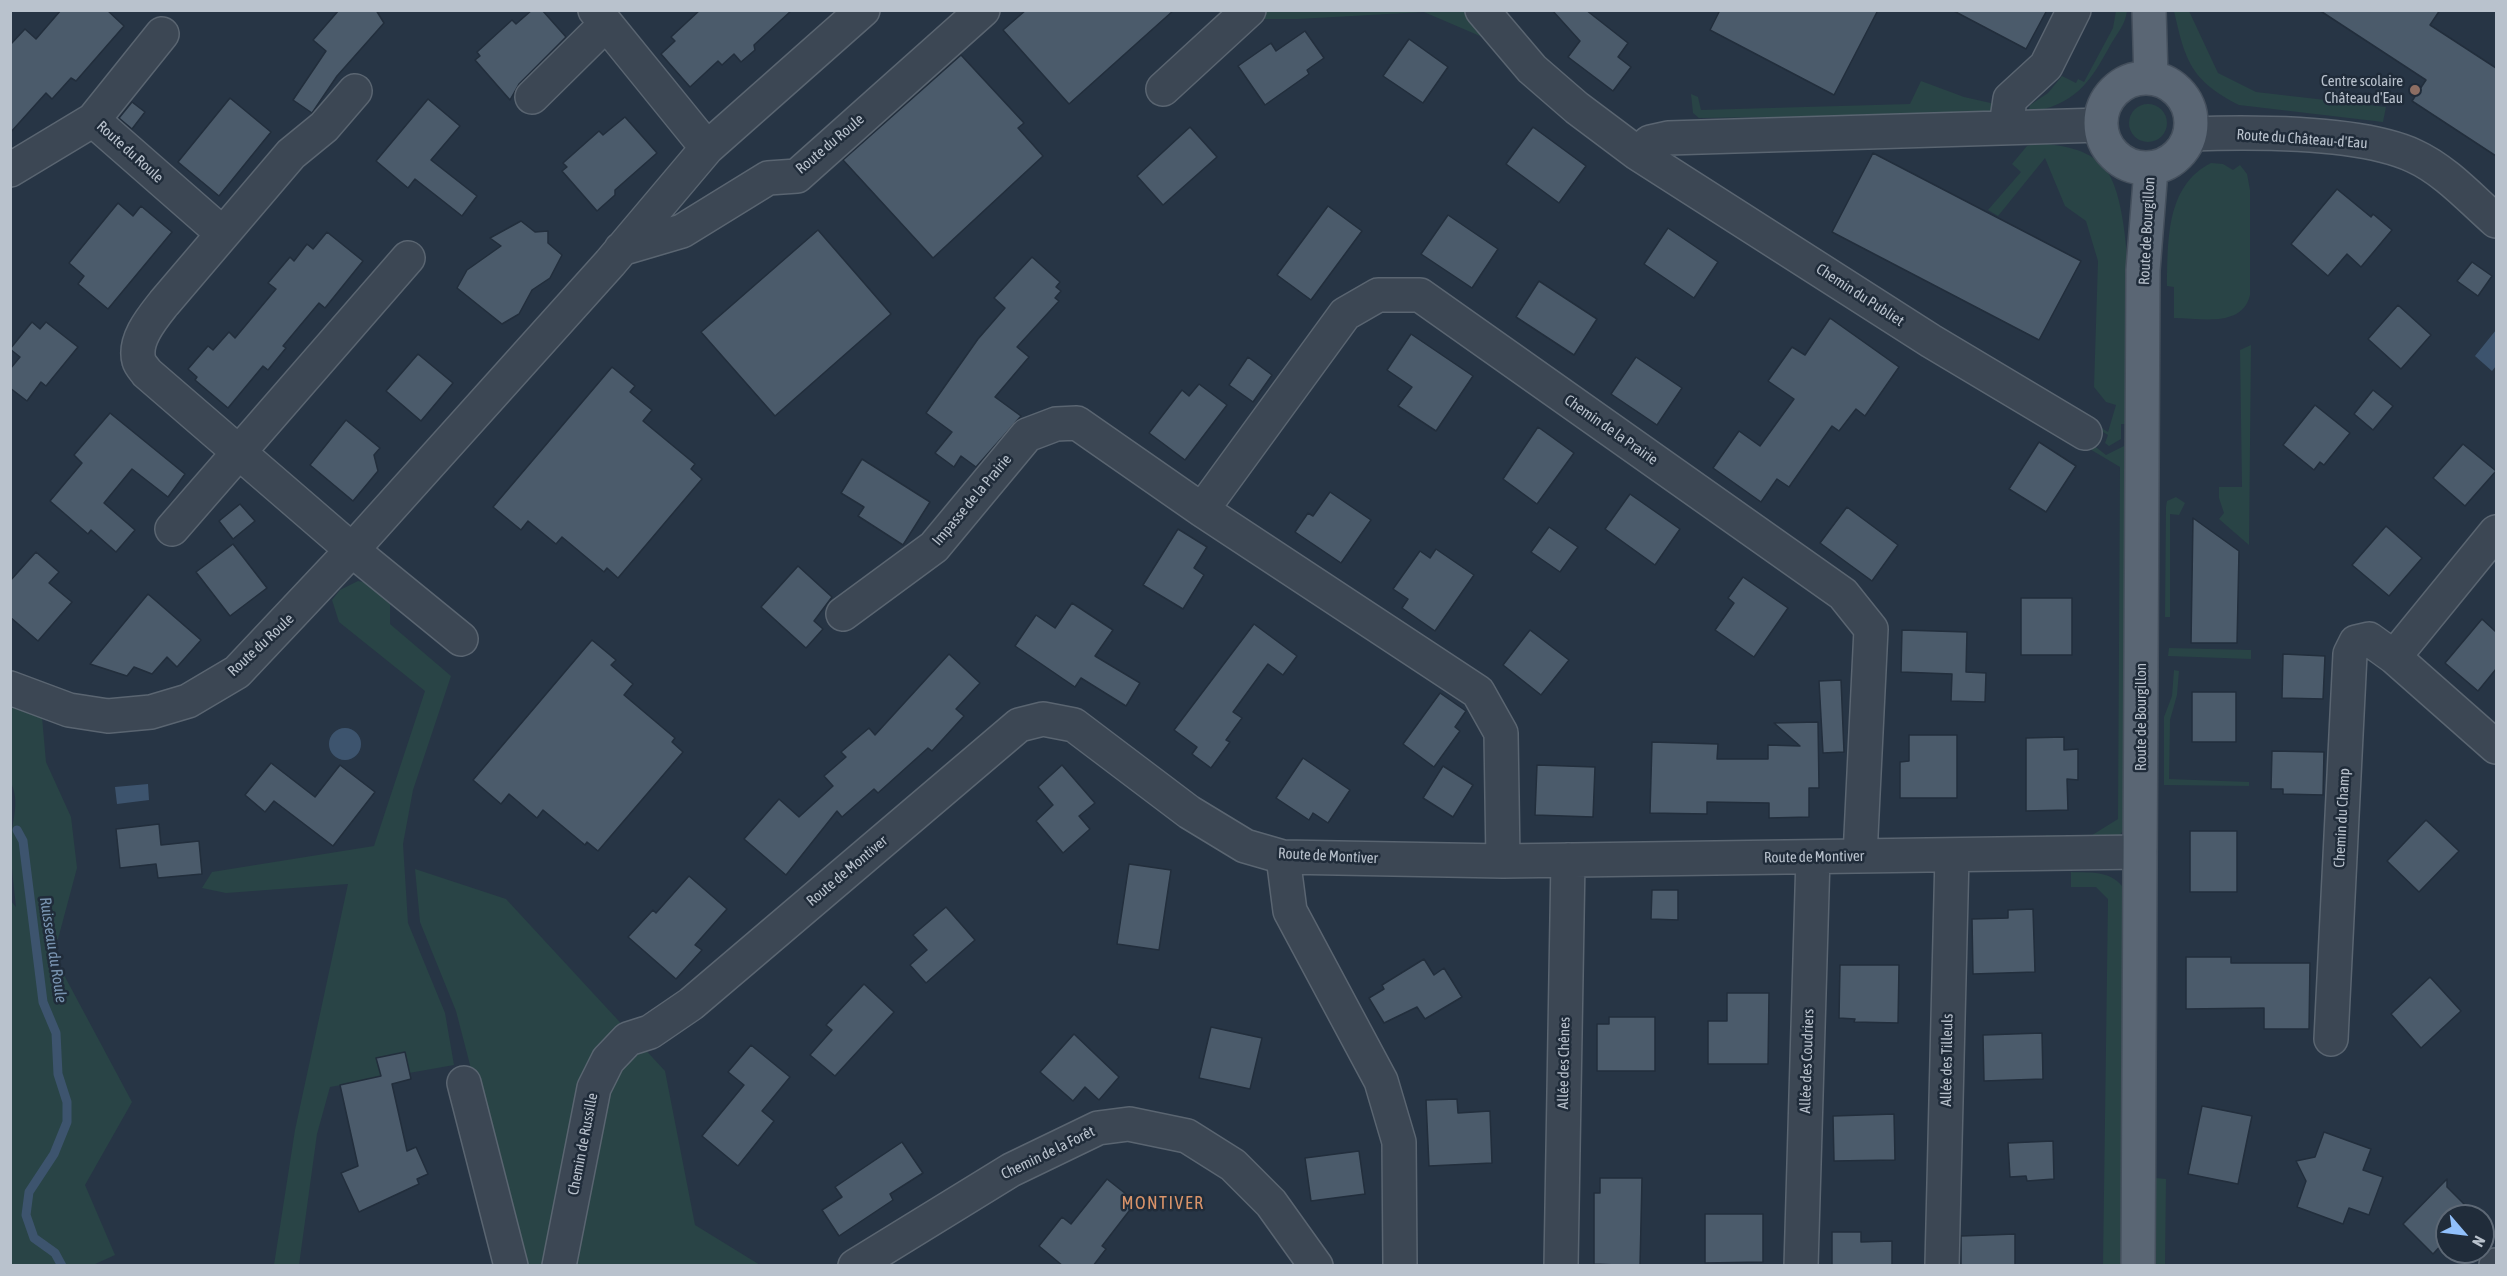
<!DOCTYPE html>
<html>
<head>
<meta charset="utf-8">
<style>
  body { margin:0 }
  #map { position:relative; width:2507px; height:1276px; overflow:hidden; background:#273545; font-family:"Asap Condensed",sans-serif }
  canvas { display:block }
  .frame { position:absolute; inset:0; border:12px solid #b9c2cd; pointer-events:none }
  .north { position:absolute; left:2435px; top:1204px; width:60px; height:60px; box-sizing:border-box; background:#202c3a; border:2px solid #5d6875; border-radius:50%; rotate:118deg; font-size:16px; font-weight:700; line-height:24px; text-align:center; color:#b9c2cd }
  .north::after { content:''; display:block; margin:auto; width:21px; height:27px; background:#91c0fb; clip-path:polygon(50% 0,100% 100%,50% 72%,0 100%) }
</style>
</head>
<body>
<div id="map">
<canvas width="2507" height="1276"></canvas>
<div class="frame"></div>
<div class="north">N</div>
</div>
<script>
const context = document.querySelector('canvas').getContext('2d');
context.lineJoin = 'round';
function fillPath(path, color) { context.fillStyle = color; context.fill(path, 'evenodd'); }
function stroke(path, color, width, dash) { context.strokeStyle = color; context.lineWidth = width; context.lineCap = dash ? 'butt' : 'round'; context.setLineDash(dash || []); context.stroke(path); }
function write(font, color, halo, rows, align = 'center') {
  context.font = font + ' "Asap Condensed",sans-serif'; context.lineWidth = 5; context.setLineDash([]); context.textBaseline = 'middle'; context.strokeStyle = halo; context.fillStyle = color; for (const [text, x, y, turn = 0] of rows) {
    context.save(); context.translate(x, y); context.rotate((+turn || 0) * Math.PI / 180); context.textAlign = isNaN(turn) ? turn : align; if (halo) context.strokeText(text, 0, 0); context.fillText(text, 0, 0); context.restore();
  }
}
fillPath(new Path2D(`
  M1261,10L1469,11L1494,42L1424,12L1298,19H1250Z
  M2116,11H2127C2125,25 2118,32 2111,44C2089,84 2076,104 2028,113L2030,105L2048,93L2062,76L2076,83L2078,79L2084,82L2113,28Z
  M2174,11H2189L2218,73L2256,92L2386,107L2383,122L2239,105C2191,81 2185,60 2174,11Z
  M1921,81L1964,97L1995,104V114L1699,118L1693,113L1691,94L1698,97L1701,110L1910,104Z
  M2129 123a19 19 0 1 1 38 0a19 19 0 1 1-38 0Z
  M2037,143C2060,145 2087,148 2104,167C2138,206 2128,369 2128,424H2121V439L2109,446L2105,443L2108,435L1917,321L1914,315L2108,432L2116,405L2106,402L2094,387L2098,261L2086,221L2065,206L2045,158L1998,216L1988,210L2021,172L2012,164L2027,146Z
  M2211,163L2223,164L2233,170L2240,165L2247,174L2250,190V295C2242,328 2201,318 2174,318V287L2167,286C2168,243 2165,186 2211,163Z
  M2251,345L2249,545L2219,519L2224,513L2219,498V487H2242L2240,350Z
  M2087,440L2106,455L2128,444L2126,826L2120,835L2112,840L2046,842V835L2089,837L2118,819L2120,467L2083,445Z
  M2176,497L2185,503L2179,515L2170,514V617H2165L2166,507L2167,501Z
  M358,581L378,585L390,597V624L451,676L413,790L403,844L408,923L445,1013L454,1065L330,1087L317,1134L299,1265H274L295,1130L348,884L226,893L202,888L212,872L374,846L425,691L339,622L332,600L340,590Z
  M2169,648L2251,650V659L2168,656Z
  M2174,670L2179,671L2177,695L2170,720L2169,779L2249,782V786L2164,785V717L2172,696Z
  M12,705L42,717L46,762L71,817L77,868L58,939L46,950L64,975L132,1102L85,1185L115,1255L93,1265H11L10,900L16,907C14,886 11,866 11,846C10,823 22,803 10,781Z
  M415,869L506,899L665,1071L695,1225L760,1265H522L456,1011L420,922Z
  M2071,872C2093,873 2112,870 2125,890L2122,1265H2103L2108,899L2096,887H2071Z
  M2156,1178L2166,1179L2165,1265H2155Z`), '#294446');
fillPath(new Path2D(`
  M2496,330V366L2492,371L2475,356Z
  M329 744a16 16 0 1 1 32 0a16 16 0 1 1-32 0Z
  M148,784L149,800L117,804L115,787Z`), '#3d546e');
stroke(new Path2D(`
  M17,830L23,841L43,1002L56,1033L58,1074L67,1102V1122L54,1154L29,1192L26,1215L34,1238L55,1253L62,1266`), '#3d546e', 9);
const building = new Path2D(`
  M61,10H107L124,26L76,81L71,78L52,99L46,93L10,133V45L25,29L36,39Z
  M339,10H376L384,23L337,76L312,113L293,100L326,51L313,40Z
  M532,10H542L566,37L519,84L510,100L475,60L480,56L477,52L512,20L516,24Z
  M700,10H792L754,45L755,50L741,62L734,54L722,65L718,61L690,87L661,54L675,41L671,37Z
  M1026,10H1174L1069,104L1003,30Z
  M1552,10H1586L1628,43L1618,57L1631,67L1613,91L1568,57L1580,41Z
  M1720,10H1878L1834,95L1710,30Z
  M1952,10H2047L2026,49Z
  M2319,10H2440L2430,25L2496,68V156L2412,101L2426,80Z
  M1305,31L1324,58L1307,70L1309,74L1265,105L1238,66L1271,43L1276,51Z
  M1409,39L1448,67L1423,103L1383,76Z
  M961,55L1024,123L1018,128L1043,156L933,258L843,160Z
  M230,98L271,132L219,196L178,162Z
  M428,99L460,126L431,160L477,196L462,216L415,179L408,188L376,161Z
  M132,102L145,112L132,129L119,118Z
  M625,117L657,153L615,190V195L597,211L562,171L567,167L563,163L599,131L603,135Z
  M1190,127L1217,157L1163,205L1137,176Z
  M1533,127L1586,166L1559,203L1506,164Z
  M1873,153L2081,261L2039,340L1832,232Z
  M2337,189L2371,217L2373,214L2392,230L2361,267L2347,254L2328,276L2291,244Z
  M118,203L133,216L141,206L172,232L108,309L78,284L84,276L69,263Z
  M1328,206L1362,231L1311,300L1277,275Z
  M1448,215L1498,249L1472,288L1421,254Z
  M521,221L535,232L548,231V243L562,255L550,278L532,290L519,314L502,324L457,288L467,270L501,246L490,238Z
  M1668,228L1718,262L1694,298L1644,264Z
  M818,230L891,314L775,416L701,332Z
  M327,232L363,261L325,308L319,303L283,346L286,348L268,370L263,366L228,408L195,380L197,377L188,369L208,346L213,350L229,332L235,338L276,289L268,283L290,257L294,261L307,244L313,249Z
  M1032,257L1060,282L1056,287L1061,291L1055,298L1059,301L1017,347L1029,357L995,397L1021,416L976,467L961,456L954,467L935,453L952,432L926,413L978,339L1005,308L994,298Z
  M2472,262L2492,276L2478,296L2457,281Z
  M1539,281L1597,319L1574,355L1516,317Z
  M2398,305L2431,335L2401,369L2368,339Z
  M1830,318L1899,367L1865,416L1856,409L1839,431L1832,426L1789,487L1777,479L1761,502L1713,468L1739,431L1760,446L1794,399L1768,381L1792,347L1805,355Z
  M32,322L40,329L46,322L78,347L46,386L41,382L27,401L10,388V369L20,357L10,349Z
  M1411,334L1473,376L1436,431L1398,406L1412,387L1387,370Z
  M418,354L453,383L421,421L386,391Z
  M1248,357L1272,375L1253,402L1229,385Z
  M1636,357L1682,388L1657,425L1611,394Z
  M612,367L635,386L630,392L652,410L643,421L695,464L691,469L702,479L618,578L607,568L604,572L562,537L556,544L528,521L521,530L493,507Z
  M1199,384L1227,405L1185,460L1149,433L1182,390L1189,396Z
  M2373,390L2393,406L2373,430L2354,414Z
  M2315,405L2350,433L2324,465L2320,462L2314,470L2283,445Z
  M110,413L185,474L168,497L132,469L104,503L135,530L116,552L91,530L88,534L50,501L82,463L74,455Z
  M346,420L380,448L374,455L378,471L353,501L310,465Z
  M1538,427L1574,453L1537,504L1503,479Z
  M2039,442L2076,466L2046,512L2009,489Z
  M2463,444L2496,471L2465,506L2433,478Z
  M862,459L930,502L903,545L858,516L864,507L841,493Z
  M1330,492L1371,520L1341,563L1295,532L1308,513L1313,516Z
  M1630,494L1680,529L1655,565L1605,529Z
  M240,504L255,521L233,539L219,521Z
  M1847,507L1898,545L1872,581L1820,543Z
  M2193,518L2239,551L2237,643H2191Z
  M2386,526L2422,558L2389,596L2352,565Z
  M1549,527L1578,547L1560,572L1531,552Z
  M1178,529L1207,547L1194,568L1204,575L1183,609L1143,585Z
  M233,544L267,588L230,616L196,572Z
  M1436,549L1474,575L1435,631L1402,608L1408,599L1393,589L1420,551L1430,558Z
  M36,552L59,572L49,583L72,602L38,641L10,617V581Z
  M798,566L832,597L814,621L823,629L806,648L761,607Z
  M1743,577L1788,608L1754,657L1715,630L1734,603L1728,598Z
  M148,594L201,640L177,667L167,657L152,674L134,667L127,676L90,664Z
  M2021,598H2072V655H2021Z
  M1072,603L1113,630L1095,656L1140,683L1126,706L1081,678L1075,687L1015,646L1036,615L1055,628Z
  M2482,619L2496,632V669L2478,691L2445,663Z
  M1254,624L1297,656L1283,675L1268,664L1233,712L1242,718L1226,740L1230,742L1211,768L1192,754L1197,747L1174,730Z
  M1530,630L1569,660L1541,695L1503,665Z
  M1902,630L1967,632L1966,672L1986,673L1985,702L1951,701L1952,674L1901,672Z
  M592,640L616,660L611,665L633,684L624,695L675,738L672,742L683,752L598,851L587,842L585,845L543,810L537,818L509,794L501,804L473,780Z
  M949,654L980,683L956,709L964,716L932,751L928,748L878,793L874,789L842,817L837,811L786,875L744,839L779,799L799,817L833,786L824,776L846,757L841,752L869,728L875,735Z
  M2283,654L2325,656L2323,699L2282,698Z
  M1841,680L1844,752L1823,753L1819,681Z
  M2192,692H2236V742H2192Z
  M1440,693L1466,711L1455,727L1460,731L1434,767L1403,744Z
  M1818,722L1819,788H1809V817L1769,818V803L1707,802V814L1650,813L1652,742L1718,744L1717,759H1768V745L1800,746L1774,723Z
  M1909,735H1957V798H1900V762L1909,761Z
  M2064,737V750L2078,749V780L2067,779L2068,810L2026,811V738Z
  M2272,751L2324,752L2323,795L2283,794V789H2271Z
  M1303,758L1350,790L1328,823L1313,813L1309,820L1276,798Z
  M271,763L315,797L340,765L375,792L333,846L274,801L265,812L245,795Z
  M1062,765L1095,803L1079,816L1090,829L1063,853L1036,821L1053,805L1038,787Z
  M1537,765L1595,767L1593,817L1535,815Z
  M1443,766L1473,785L1453,817L1423,798Z
  M2426,820L2459,851L2419,892L2387,861Z
  M159,824L161,845L199,841L202,874L158,878L156,864L120,868L116,829Z
  M2190,831H2237V892H2190Z
  M1129,864L1171,870L1159,950L1117,944Z
  M689,876L727,909L695,945L702,950L676,979L628,937L653,910L656,913Z
  M1652,890H1678V920L1651,919Z
  M946,907L975,940L926,983L910,965L927,950L913,935Z
  M2033,909L2035,972L1973,974L1972,919L2008,918V910Z
  M2186,957H2231V963H2310L2309,1029H2264V1008L2186,1009Z
  M1424,959L1434,975L1444,968L1462,997L1425,1019L1417,1007L1384,1023L1369,998L1384,989L1382,985Z
  M1840,965H1899L1898,1023L1854,1022L1855,1019L1839,1018Z
  M2430,977L2461,1011L2421,1048L2391,1014Z
  M864,984L894,1012L835,1076L810,1055L832,1030L826,1025Z
  M1727,993H1769L1768,1064H1708V1021H1727Z
  M1609,1017H1655V1071H1597V1024H1609Z
  M1211,1027L1262,1038L1250,1089L1199,1078Z
  M2042,1033L2043,1079L1984,1081L1983,1035Z
  M1074,1034L1119,1077L1099,1100L1085,1087L1073,1101L1040,1072Z
  M751,1045L790,1077L762,1111L774,1121L738,1166L702,1136L744,1085L728,1072Z
  M405,1052L411,1079L392,1084L407,1151L416,1147L428,1174L417,1179L419,1184L359,1212L341,1173L358,1166L340,1085L381,1076L376,1058Z
  M1457,1099L1458,1113L1490,1111L1492,1163L1429,1166L1426,1100Z
  M2202,1106L2252,1116L2238,1184L2188,1174Z
  M1894,1114L1895,1160L1834,1161L1833,1116Z
  M2324,1132L2371,1149L2363,1170L2383,1177L2369,1215L2349,1208L2343,1224L2297,1207L2306,1181L2296,1161L2315,1157Z
  M2053,1141L2054,1179L2027,1181L2026,1176L2010,1177L2008,1143Z
  M902,1142L923,1173L890,1194L893,1200L839,1236L822,1210L842,1197L835,1187Z
  M1359,1151L1365,1194L1311,1201L1305,1158Z
  M1600,1178H1642L1640,1266L1594,1264V1193H1600Z
  M1107,1179L1136,1202L1102,1246L1106,1249L1093,1266H1063L1039,1246L1062,1217L1071,1224Z
  M2447,1179V1187L2476,1216H2447V1239L2433,1254L2403,1224Z
  M1705,1214H1763V1262L1705,1263Z
  M1832,1232H1861V1242L1892,1241V1266H1832Z
  M2015,1234V1266H1961V1236Z`);
fillPath(building, '#4b5b6b');
stroke(building, '#222e3c', 1.5);
const minor = new Path2D(`
  M595,10L707,148
  M1482,10L1532,69L1577,108L1637,153L1931,341L2085,433
  M162,34L93,120L222,233
  M1163,89L1249,10
  M355,91L324,127L291,154L164,303C153,317 133,340 139,361C140,365 145,370 147,373L352,550L461,639
  M532,97L606,24
  M2006,126L2010,99L2046,66L2074,10
  M2190,134C2250,132 2360,131 2414,156C2445,170 2471,199 2496,221
  M1637,153L1650,142L1668,138L2101,125
  M10,170L93,120
  M621,249L682,231L768,178L797,176L983,10
  M1202,510L1345,314L1378,295H1420L1843,594L1871,629L1860,856
  M172,529L408,258
  M2496,532L2394,657L2496,747
  M843,614L934,547L1027,435L1056,424L1077,423L1202,510L1478,692L1501,733L1503,861
  M10,688L69,710L108,716L151,712L188,701L237,672L352,550L610,263L707,148L863,10
  M1283,857L1290,911L1381,1081L1399,1142L1400,1266
  M2331,1039L2350,654L2356,642L2369,639L2394,657
  M464,1083L511,1266
  M1942,1265L1952,855
  M559,1266L594,1088L608,1060L628,1039L650,1032L691,1004L1019,725L1043,719L1074,725L1189,812L1245,846L1283,857L1503,861L2140,852
  M855,1266L1011,1170L1098,1128L1129,1124L1187,1136L1233,1165L1271,1203L1316,1266
  M1561,1266L1568,860
  M1801,1266L1813,857
  M2496,1266V1265`);
const major = new Path2D(`
  M2149,10L2151,78
  M2101 123a45 45 0 1 1 90 0a45 45 0 1 1-90 0Z
  M2138,1266L2143,270L2151,169`);
stroke(minor, '#5a6571', 36);
stroke(major, '#45505d', 36);
stroke(minor, '#3c4754', 33);
stroke(major, '#5a6674', 33);
for (const [x, y, r, color] of [
  [2415,90,6,"#8d6e63"]
]) { const dot = new Path2D(); dot.arc(x, y, r, 0, 2 * Math.PI); context.fillStyle = color; context.fill(dot); stroke(dot, '#202c3a', 2); }
write('15px', '#b9c2cd', '#202c3a', [
  ["Centre scolaire",2403,81],
  ["Château d'Eau",2403,98]
], 'right');
write('15px', '#b9c2cd', '#202c3a', [
  ["Route du Château-d'Eau",2302,139,4],
  ["Route du Roule",830,144,-40],
  ["Route du Roule",130,152,42],
  ["Route de Bourgillon",2147,231,-87],
  ["Chemin du Publiet",1860,295,33],
  ["Chemin de la Prairie",1611,430,35],
  ["Impasse de la Prairie",972,500,-50],
  ["Route du Roule",261,645,-43],
  ["Route de Bourgillon",2141,717,-90],
  ["Chemin du Champ",2342,818,-87],
  ["Route de Montiver",1328,856,3],
  ["Route de Montiver",1814,857,-1],
  ["Route de Montiver",847,871,-40],
  ["Allée des Tilleuls",1947,1060,-89],
  ["Allée des Coudriers",1807,1061,-88],
  ["Allée des Chênes",1564,1063,-89],
  ["Chemin de Russille",583,1144,-79],
  ["Chemin de la Forêt",1048,1153,-26]
]);
write('italic 16px', '#7994b1', '#202c3a', [
  ["Ruisseau du Roule",53,950,81]
]);
context.letterSpacing = '1.5px';
write('18px', '#d99369', '#202c3a', [
  ["MONTIVER",1163,1203]
]);
context.letterSpacing = '0px';
</script>
</body>
</html>
